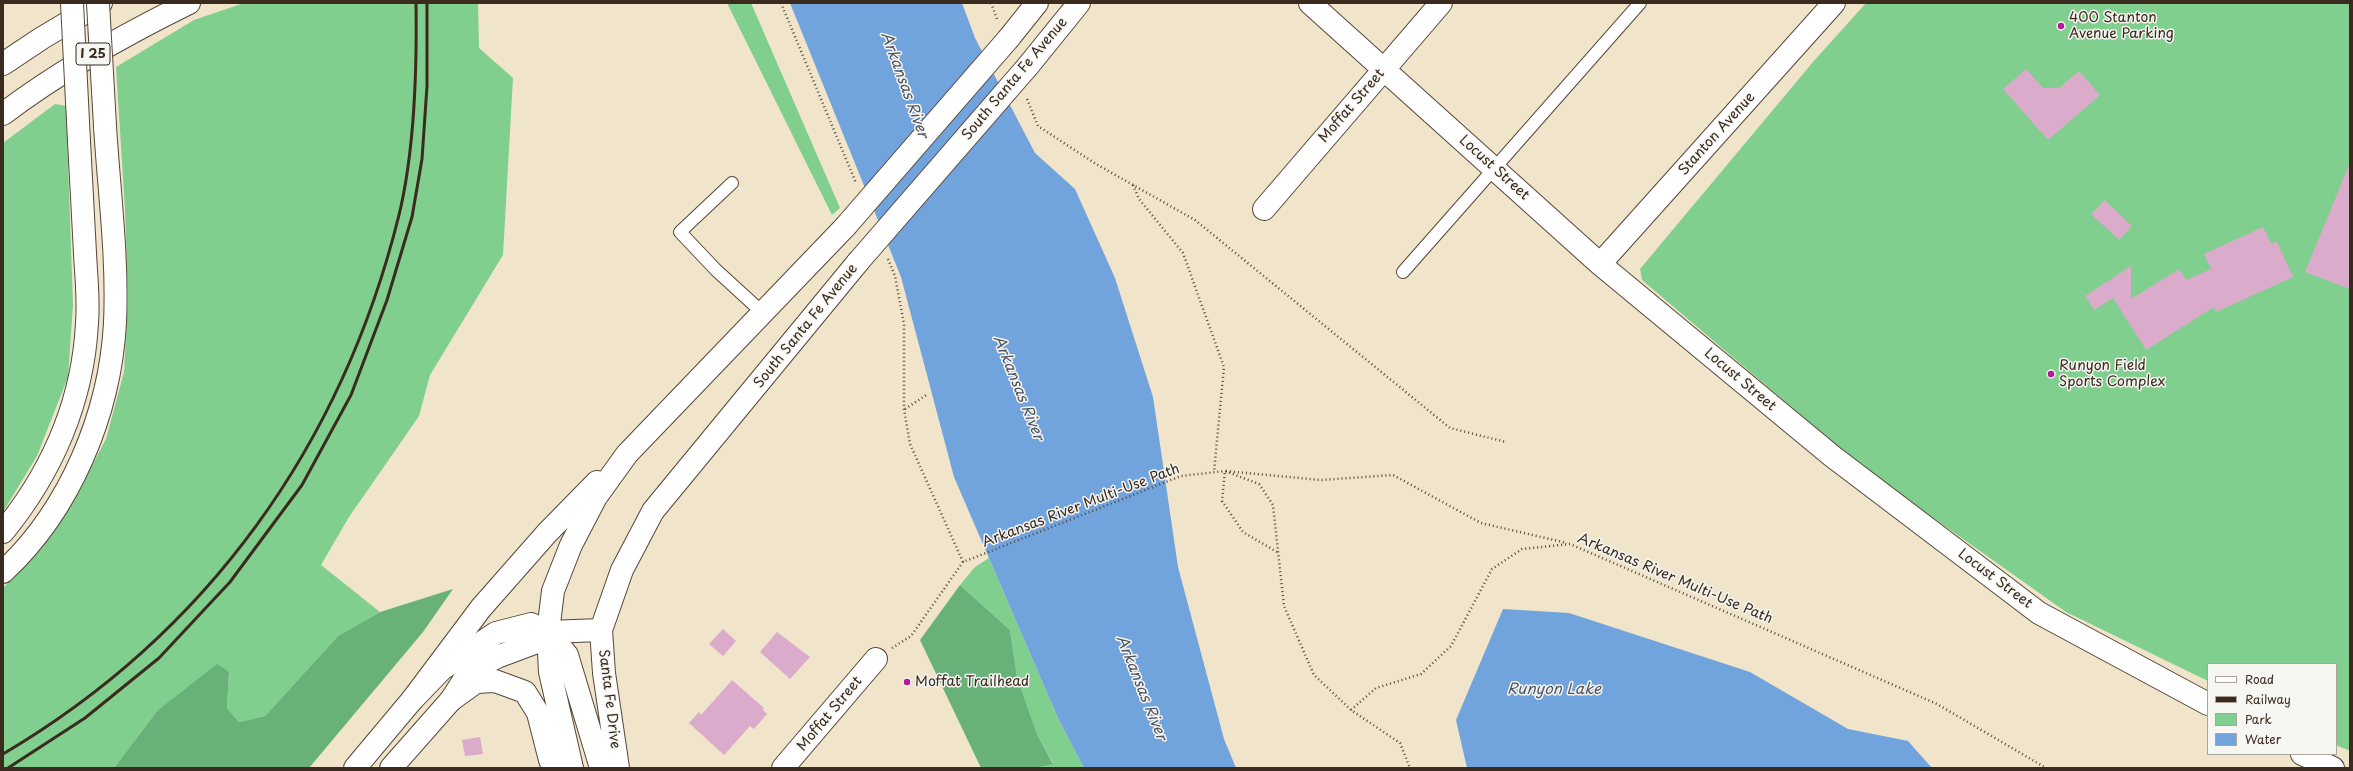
<!DOCTYPE html>
<html>
<head>
<meta charset="utf-8">
<style>
  body { margin:0 }
  #map { position:relative; width:2353px; height:771px; overflow:hidden; background:#f0e4ca; font-family:"Playpen Sans",sans-serif }
  canvas { display:block }
  .frame { position:absolute; inset:0; border:4px solid #3b2a1e; pointer-events:none }
  .legend { position:absolute; left:2207px; top:663px; width:130px; height:92px; box-sizing:border-box; background:#f6f6f2; border:1px solid #aba49d; margin:0; padding:5px 7px; list-style:none; font-size:12px; color:#3b2a1e }
  .legend li { display:flex; align-items:center; gap:8px; height:20px }
  .legend b { width:20px; border:1px solid #aba49d }
</style>
</head>
<body>
<div id="map">
<canvas width="2353" height="771"></canvas>
<div class="frame"></div>
<ul class="legend">
<li><b style="height:5px;background:#fff"></b>Road</li>
<li><b style="height:5px;background:#3b2a1e"></b>Railway</li>
<li><b style="height:11px;background:#80cf8e"></b>Park</li>
<li><b style="height:11px;background:#71a3dd"></b>Water</li>
</ul>
</div>
<script>
const context = document.querySelector('canvas').getContext('2d');
context.lineJoin = 'round';
function fillPath(path, color) { context.fillStyle = color; context.fill(path, 'evenodd'); }
function stroke(path, color, width, dash) { context.strokeStyle = color; context.lineWidth = width; context.lineCap = dash ? 'butt' : 'round'; context.setLineDash(dash || []); context.stroke(path); }
function write(font, color, halo, rows, align = 'center') {
  context.font = font + ' "Playpen Sans",sans-serif'; context.lineWidth = 3; context.setLineDash([]); context.textBaseline = 'middle'; context.strokeStyle = halo; context.fillStyle = color; for (const [text, x, y, turn = 0] of rows) {
    context.save(); context.translate(x, y); context.rotate((+turn || 0) * Math.PI / 180); context.textAlign = isNaN(turn) ? turn : align; if (halo) context.strokeText(text, 0, 0); context.fillText(text, 0, 0); context.restore();
  }
}
fillPath(new Path2D(`
  M244,3H478L479,48L513,78L503,255L430,375L419,416L349,517L321,565L380,612L338,636L265,716L239,722L227,708L229,672L157,711L114,768H3V588L42,547L75,497L106,439L124,372L128,299L125,209L116,67L194,20Z
  M727,3H751L840,208L832,215Z
  M1866,3H2350V751L2336,745V664H2208V681L2066,612L1863,468L1642,280L1640,269L1813,62Z
  M55,104L66,106L73,305L68,377L37,456L3,512V143Z
  M989,558L1058,718L1084,768H1034L1053,763L1037,734L1017,677L1010,630L960,585L975,567Z`), '#80cf8e');
fillPath(new Path2D(`
  M960,585L1010,630L1017,677L1037,734L1053,764L1034,768H981L920,640Z
  M453,589L423,632L309,768H114L157,711L217,664L229,672L227,708L239,722L265,716L338,636L380,612Z`), '#68b279');
fillPath(new Path2D(`
  M790,3H962L975,38L1035,153L1075,189L1115,278L1153,397L1178,567L1224,739L1236,768H1084L1058,718L954,477L901,277Z
  M1503,609L1569,613L1750,672L1848,729L1908,741L1932,768H1467L1456,720Z`), '#71a3dd');
fillPath(new Path2D(`
  M2026,69L2043,88H2059L2079,71L2100,95L2048,140L2003,89Z
  M2349,165L2350,166V289L2305,272Z
  M2105,200L2132,226L2119,240L2091,214Z
  M2263,227L2271,243L2277,242L2293,277L2216,312L2214,307L2146,350L2113,298L2094,310L2085,296L2131,266V299L2179,269L2186,280L2211,269L2204,254Z
  M723,629L736,641L723,656L709,644Z
  M777,632L810,657L790,679L760,652Z
  M732,680L764,708L763,710L767,714L754,729L750,726L724,755L689,723L699,712L701,715Z
  M480,737L483,754L465,756L462,740Z`), '#dbabcb');
const service = new Path2D(`
  M732,183L680,232L716,270L763,313
  M1403,272L1640,3`);
const minor = new Path2D(`
  M1310,3L1600,264L1832,456L2039,613L2208,704
  M1264,209L1441,3
  M1600,264L1834,3
  M2302,754L2333,768
  M783,768L876,659`);
const tertiary = new Path2D(`
  M355,768L412,700L442,669L496,633L531,624L548,632L601,630
  M391,768L451,700L469,672L497,657L537,642L548,632`);
const primary = new Path2D(`
  M1009,38L1037,3
  M1028,66L1079,3
  M548,632L567,655L601,768
  M412,700L481,608L547,533L597,482
  M451,700L476,682L495,681L525,692L538,713L550,760L571,766
  M572,768L550,672L548,632L553,591L571,545L596,497L627,454L845,227
  M618,768L604,673L601,630L622,570L653,511L858,262`);
const motorway = new Path2D(`
  M3,64L42,38L101,3
  M3,114C61,70 124,35 189,3
  M3,532C52,472 83,401 87,323C89,299 86,276 85,253C83,216 81,179 79,141
  M3,572C70,510 110,414 115,323C118,258 109,191 105,126`);
stroke(service, '#564638', 14);
stroke(minor, '#564638', 24);
stroke(tertiary, '#564638', 24);
stroke(primary, '#564638', 24);
stroke(motorway, '#564638', 24);
stroke(new Path2D(`
  M781,3L856,183
  M991,3L997,19
  M1027,99L1038,126L1096,164L1195,220L1450,428L1506,442
  M1133,185L1139,199L1183,253L1224,367L1214,472
  M888,259L895,276L904,324V409L910,444L963,562L1181,476L1225,471L1259,484L1273,505L1284,606L1314,675L1351,710L1400,743L1410,768
  M905,409L928,394
  M1277,552L1243,532L1222,501L1225,471L1321,480L1393,475L1481,523L1567,543
  M892,648L911,636L963,562
  M1351,710L1376,688L1421,674L1451,646L1492,569L1522,549L1570,544L1937,704L2046,768`), '#564638', 2.5, [1, 3]);
stroke(service, '#fff', 12);
stroke(minor, '#fff', 22);
stroke(tertiary, '#fff', 22);
stroke(primary, '#fff', 22);
stroke(motorway, '#fff', 22);
stroke(new Path2D(`
  M3,754C208,633 342,445 399,215C415,149 417,70 416,3
  M8,768L85,718L159,658L230,582L302,485L351,395L387,300L412,217L422,159L427,86V3`), '#3b2a1e', 3);
const primaryBridge = new Path2D(`
  M845,227L1009,38
  M858,262L1028,66`);
const motorwayBridge = new Path2D(`
  M72,3L79,141
  M98,3L105,126`);
stroke(primaryBridge, '#564638', 24, []);
stroke(motorwayBridge, '#564638', 24, []);
stroke(primaryBridge, '#fff', 22);
stroke(motorwayBridge, '#fff', 22);
for (const [x, y, r, color] of [
  [2061,26,4,"#b5179e"],
  [2051,374,4,"#b5179e"],
  [907,682,4,"#b5179e"]
]) { const dot = new Path2D(); dot.arc(x, y, r, 0, 2 * Math.PI); context.fillStyle = color; context.fill(dot); stroke(dot, '#f6f6f2', 1.5); }
for (const [x, y, w] of [
  [93,54,34]
]) { const box = new Path2D(); box.roundRect(x - w / 2, y - 11, w, 22, 3); context.fillStyle = '#f6f6f2'; context.fill(box); stroke(box, '#3b2a1e', 1); }
write('bold 13px', '#3b2a1e', null, [
  ["I 25",93,54]
]);
write('14px', '#3b2a1e', '#f6f6f2', [
  ["400 Stanton",2069,18],
  ["Avenue Parking",2069,34],
  ["Runyon Field",2059,366],
  ["Sports Complex",2059,382],
  ["Moffat Trailhead",915,682]
], 'left');
write('14px', '#3b2a1e', '#f6f6f2', [
  ["South Santa Fe Avenue",1015,79,-50],
  ["Moffat Street",1352,106,-49],
  ["Stanton Avenue",1717,134,-48],
  ["Locust Street",1494,168,42],
  ["South Santa Fe Avenue",806,326,-51],
  ["Locust Street",1740,380,40],
  ["Arkansas River Multi-Use Path",1081,506,-21],
  ["Arkansas River Multi-Use Path",1675,579,23],
  ["Locust Street",1995,579,37],
  ["Santa Fe Drive",609,699,83],
  ["Moffat Street",830,714,-50]
]);
write('italic 15px', '#4e5461', '#f6f6f2', [
  ["Arkansas River",904,85,70],
  ["Arkansas River",1018,388,68],
  ["Arkansas River",1141,688,68],
  ["Runyon Lake",1554,690]
]);
</script>
</body>
</html>
